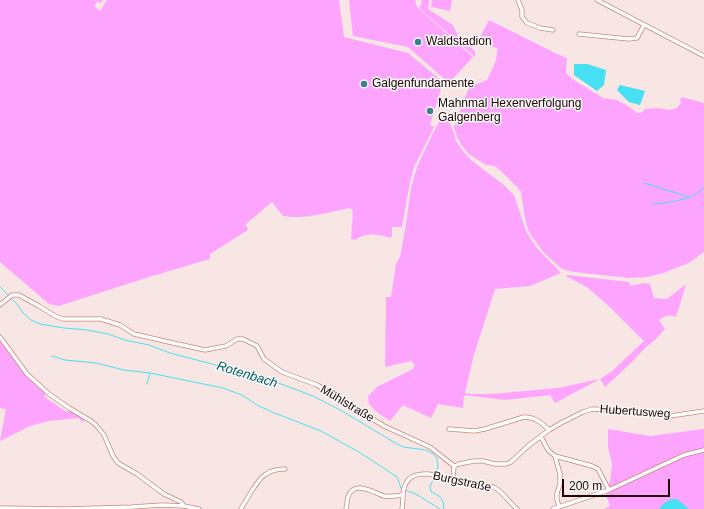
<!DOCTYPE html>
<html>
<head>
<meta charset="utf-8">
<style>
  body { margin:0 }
  #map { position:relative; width:704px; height:509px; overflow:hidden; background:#f7e6e4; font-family:Arial,sans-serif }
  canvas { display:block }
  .scale { position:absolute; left:562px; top:479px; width:108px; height:18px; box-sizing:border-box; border:2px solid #1f0504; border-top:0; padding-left:5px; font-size:12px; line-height:14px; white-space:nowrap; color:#1f0504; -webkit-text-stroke:3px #f8f8f8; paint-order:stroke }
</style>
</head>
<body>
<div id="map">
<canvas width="704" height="509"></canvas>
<div class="scale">200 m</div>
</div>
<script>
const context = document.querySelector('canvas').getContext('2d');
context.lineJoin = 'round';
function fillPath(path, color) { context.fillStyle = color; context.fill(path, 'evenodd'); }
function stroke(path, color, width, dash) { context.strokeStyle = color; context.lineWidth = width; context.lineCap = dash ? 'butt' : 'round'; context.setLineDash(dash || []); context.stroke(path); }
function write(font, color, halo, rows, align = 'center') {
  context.font = font + ' Arial,sans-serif'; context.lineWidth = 3; context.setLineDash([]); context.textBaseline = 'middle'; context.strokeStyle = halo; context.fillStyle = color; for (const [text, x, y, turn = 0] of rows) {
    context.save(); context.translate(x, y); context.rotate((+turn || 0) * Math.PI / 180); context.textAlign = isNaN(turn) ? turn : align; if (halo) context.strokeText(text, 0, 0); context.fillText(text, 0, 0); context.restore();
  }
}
fillPath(new Path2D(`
  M0,0H103L101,3L97,2L94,6L100,11L107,0H339L344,37L408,53L443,82L430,125L434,127L414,167L410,182L402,227H392V236L390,238C378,234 366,232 355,240L351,239L353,211L350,208C329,212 305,220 283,216L272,202L246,224L248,230L210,254V259L149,277L59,306L49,304L0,262Z
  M349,0H415L417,7L473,57L449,83L408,47L353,36Z
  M421,0H429L428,9L453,25L459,38L475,51V57L419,8L422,3Z
  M432,0H452L450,11L431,7Z
  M489,20L557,54L567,58L566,73L572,79L603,98L617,100L628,106L637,113H641L645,109L657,108L670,110L677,108L681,103L680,99L682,97L704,103V252L689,263L663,273L647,277L629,278L574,272L562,269L545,254L535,241L528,230L525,218L521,192L517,187L504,174L495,166L486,165L469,154L462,146L457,137L454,127L468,90L474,83L477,84L487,80L495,63L498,49L480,40L481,35Z
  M444,116L447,118L454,133L456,141L462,150L472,161L504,185L514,195L526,231L536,247L561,273L530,286L495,289L473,358L465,393L471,394H492L558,388L600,379L611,372L644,341L612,309L588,288L566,276L567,275L629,282L630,286L644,283L650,284L654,298L667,299L686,284L678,311L675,317C668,314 665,316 659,320L665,329L655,340L646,347L632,362L605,387L600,379L555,403L550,395L505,400L464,395L463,408L438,404L431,418L403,405L390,421L378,413L369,404L368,396L377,387L413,369L415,365L411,361L385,367L386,297H391L396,264L400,257L406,224L411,188L417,167L432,135L440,120Z
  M0,339L12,355L45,393V397L65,411L68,412L71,410L87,419L82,422L79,418L49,421L30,426L0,441L6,409L0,408Z
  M608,429L650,436L704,429V509H604L610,506L606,495L610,481L612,464L608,448Z`), '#fda5fe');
fillPath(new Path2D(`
  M574,64H587L606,70L604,85L597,91L574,75Z
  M620,85L645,91L640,105L629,102L617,90Z
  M671,499H677L689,509H659L663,504Z`), '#47e0f2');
stroke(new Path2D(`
  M644,183L689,197
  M653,204C670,202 692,201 704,187
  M0,287L9,296
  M11,298L16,303L24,314L31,320L40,324L64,328L87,330L108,334L125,340L149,345L170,353L212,364L281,384L313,396L342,411L392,441L403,447L426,450L433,454L437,458L438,467L430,487L431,492C441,496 443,498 444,509
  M52,356L65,360L96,363L124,370L150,373L223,388L242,395L257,405L272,412L321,431L339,441L359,452L397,477L399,482L401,488H402
  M147,384L150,373
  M405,490L416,494L440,509`), '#47e0f2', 1);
const street = new Path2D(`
  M518,0L522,10V17L527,23L540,28L553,30
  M597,0L704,56
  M579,34L629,39L637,38L644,25
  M0,305L12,295H19L39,306L55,316L63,319H101L120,325L134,334L173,343L205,350L226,346L237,339H243L257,346L264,359L282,372L317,385L384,426L430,447L454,466
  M0,337L27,374L37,383L49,394L69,408L91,421L96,425L104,435L113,456L118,463L137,474L164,494L181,502L184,506
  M449,429L474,431L485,429L524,417C535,417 542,423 549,430
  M541,437L548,450L555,456L592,466L598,469L609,490
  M555,456L560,474V484L557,493V500L559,506
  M454,466L459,464L474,461H483L495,464H506L511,462L528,446L549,430L561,423L583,412L592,409L633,411L670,416L704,411
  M453,480L454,466
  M0,508L65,509L132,507L162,505L184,506L199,509
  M241,509C244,503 248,498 251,492C260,478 266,469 285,469
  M346,509C347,505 347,500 348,497C354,479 374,493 384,496C390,497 397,496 403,495
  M402,509C404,498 401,489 408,480C420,466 450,480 464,483C474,485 488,483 497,489C504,494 510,503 517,509
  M553,509L609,490L684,455L704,450`);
stroke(street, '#cf847c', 5);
stroke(street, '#fff', 3.5);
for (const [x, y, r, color] of [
  [418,42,4,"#3a818a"],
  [364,84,4,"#3a818a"],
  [430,111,4,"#3a818a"]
]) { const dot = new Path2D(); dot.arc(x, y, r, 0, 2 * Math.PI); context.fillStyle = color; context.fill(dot); stroke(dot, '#f8f8f8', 1.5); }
write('12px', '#1f0504', '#f8f8f8', [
  ["Waldstadion",426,42],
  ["Galgenfundamente",372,84],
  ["Mahnmal Hexenverfolgung",438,104],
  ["Galgenberg",438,118]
], 'left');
write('12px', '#1f0504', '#f8f8f8', [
  ["Mühlstraße",347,404,31],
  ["Hubertusweg",635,412,4],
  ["Burgstraße",462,482,12]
]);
write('italic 13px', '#035f68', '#f8f8f8', [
  ["Rotenbach",247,375,17]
]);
</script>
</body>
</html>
